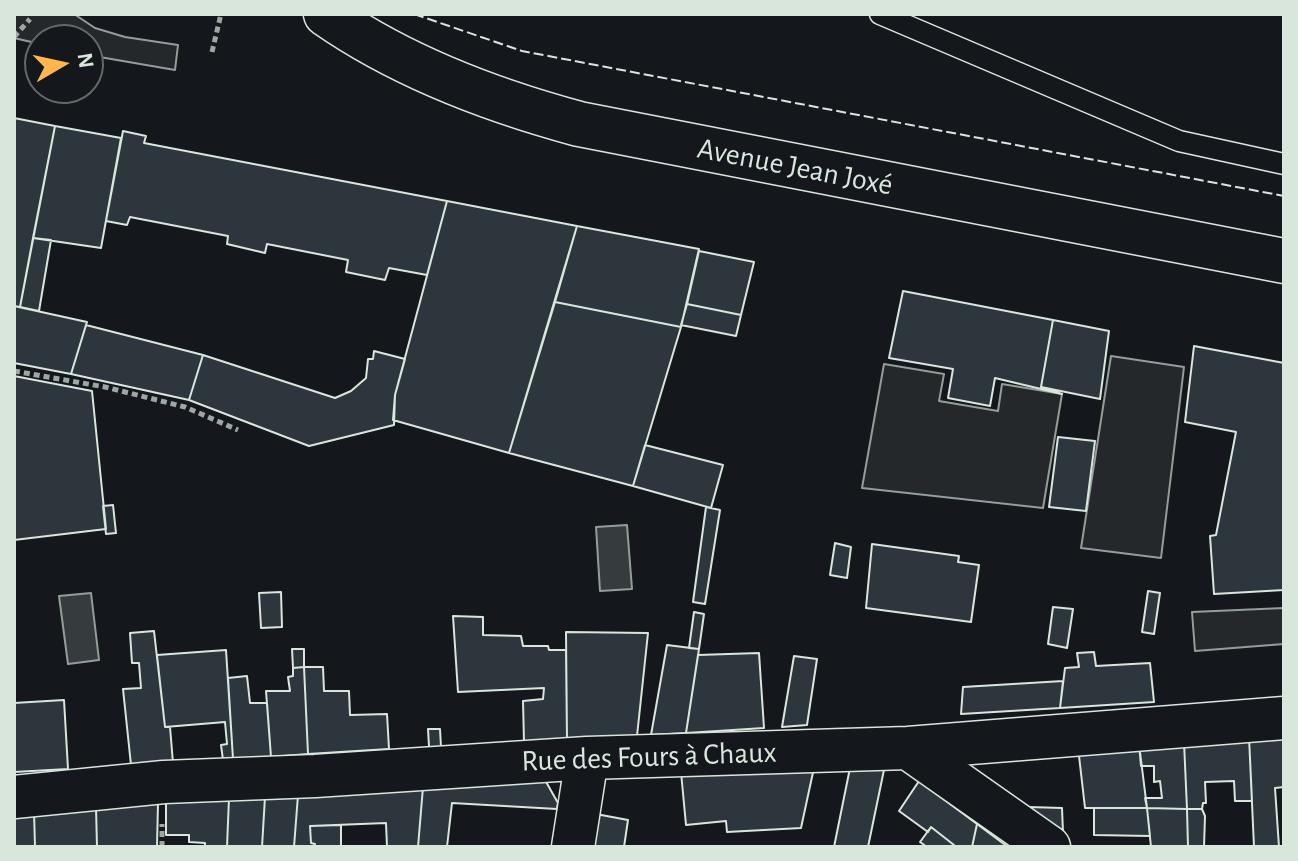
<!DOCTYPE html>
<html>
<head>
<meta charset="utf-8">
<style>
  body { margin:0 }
  #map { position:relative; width:1298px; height:861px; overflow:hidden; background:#14181c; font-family:"Alegreya Sans",sans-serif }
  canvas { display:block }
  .frame { position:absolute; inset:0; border:16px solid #d8e6dc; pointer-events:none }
  .north { position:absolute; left:24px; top:24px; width:80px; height:80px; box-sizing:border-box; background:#14181c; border:2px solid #626a69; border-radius:50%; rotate:81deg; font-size:22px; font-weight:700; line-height:32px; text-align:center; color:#d8e6dc }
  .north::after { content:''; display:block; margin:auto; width:28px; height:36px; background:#ffb74d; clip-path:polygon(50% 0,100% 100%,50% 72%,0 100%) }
</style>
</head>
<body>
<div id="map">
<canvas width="1298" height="861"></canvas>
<div class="frame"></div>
<div class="north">N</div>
</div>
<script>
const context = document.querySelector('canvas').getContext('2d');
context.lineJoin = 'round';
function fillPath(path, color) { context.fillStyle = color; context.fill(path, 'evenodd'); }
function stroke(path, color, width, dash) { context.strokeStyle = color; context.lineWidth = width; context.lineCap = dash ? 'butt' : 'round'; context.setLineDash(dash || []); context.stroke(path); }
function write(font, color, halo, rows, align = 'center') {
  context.font = font + ' "Alegreya Sans",sans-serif'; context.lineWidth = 6; context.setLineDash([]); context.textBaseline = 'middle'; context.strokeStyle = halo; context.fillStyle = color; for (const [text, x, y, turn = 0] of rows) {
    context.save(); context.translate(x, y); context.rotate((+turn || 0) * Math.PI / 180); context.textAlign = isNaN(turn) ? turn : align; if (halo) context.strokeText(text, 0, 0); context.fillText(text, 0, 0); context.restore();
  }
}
const parking = new Path2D(`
  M14,14H74L95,28L125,37L178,45L175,70L88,55V40H40V44L14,38Z
  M1111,356L1184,367L1161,558L1081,548Z
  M884,364L944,374L939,401L998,411L1002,384L1062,394L1043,508L862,488Z
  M1284,608V644L1195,651L1192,612Z`);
fillPath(parking, '#24282b');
stroke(parking, '#939e99', 2);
const water = new Path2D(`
  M627,525L632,589L600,591L596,527Z
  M91,593L99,660L68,664L59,596Z`);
fillPath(water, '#363b3e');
stroke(water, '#939e99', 2);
const building = new Path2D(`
  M14,118L55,126L20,307L14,306Z
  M55,126L121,138L101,248L33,238Z
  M123,131L146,136L144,143L447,201L427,275L389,268L385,280L346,272L348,260L267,244L265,253L227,244L228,236L130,217L127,225L106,221Z
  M447,201L577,226L509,453L393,420L395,395Z
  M577,226L699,249L681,327L555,302Z
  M33,238L51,240L39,311L20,307Z
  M699,251L754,262L741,315L687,304Z
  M903,291L1053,320L1041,387L1062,394L995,378L990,406L948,398L953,369L889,358Z
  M555,302L681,327L633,486L509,453Z
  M687,304L741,315L736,336L681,325Z
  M14,306L87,322L71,374L14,363Z
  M1053,320L1109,331L1100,399L1041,387Z
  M86,325L203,355L189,400L71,374Z
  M1194,346L1284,363V590L1214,594L1210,536L1216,535L1236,432L1185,422Z
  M374,351L405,359L395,395L394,425L309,446L189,400L203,355L335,398L351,391L366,378L368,359H373Z
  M14,376L92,391L106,529L14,540Z
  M1058,437L1095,441L1086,511L1049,507Z
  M645,445L723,465L711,508L633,486Z
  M113,505L116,533L106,534L103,506Z
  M706,507L720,510L705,604L693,602Z
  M835,543L851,547L847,578L830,575Z
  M872,544L959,556L958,562L979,565L971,622L866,608Z
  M1148,591L1160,593L1154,634L1142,632Z
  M281,592L282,627L261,628L259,593Z
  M1053,607L1073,609L1067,648L1048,644Z
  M694,612L704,614L699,649L689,648Z
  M453,616L483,617V635L521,636L523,646H548L549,650H566L567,740L524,742L523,701L543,699L544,688L458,692Z
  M154,631L165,727H170L173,763L131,765L123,689L141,688L139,663H132L130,633Z
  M566,632L648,633L637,736L567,740Z
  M667,645L699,649L686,733L651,735Z
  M292,649H304V667L293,668Z
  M226,650L233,759L223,760L221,745L227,744L225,722L165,727L157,655Z
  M1094,652L1096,666L1150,663L1154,702L1060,708L1065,668L1079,667L1077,653Z
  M759,653L764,728L686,733L698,655Z
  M794,656L817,659L807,725L782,727Z
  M304,667H323L324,691H349L350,715L387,714L389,749L308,754Z
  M304,667L308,754L271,757L266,691H290L288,677L293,676V668Z
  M247,676L250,703H267L271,757L233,759L228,678Z
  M1063,681L1060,708L961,714L963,687Z
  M64,700L68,769L14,772V703Z
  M428,729H440L441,747H429Z
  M1284,735V787L1275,788L1279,847H1254L1249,737Z
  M1249,737L1252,801H1235L1234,781L1205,782L1206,803H1203L1202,809H1187L1184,742Z
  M1184,742L1187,809L1147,808L1145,798H1162L1160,781L1154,782V766H1141L1139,744Z
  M1139,744L1147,808H1085L1078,747Z
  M815,763L801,828L727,832L726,821L686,825L681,772Z
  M851,763L885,765L868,847H834Z
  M545,780L558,803L557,809L452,803L447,847H418L423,787Z
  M919,781L977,824L972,847H953L954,845L931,827L928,832L899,811Z
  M423,787L418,847H387L386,823L310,826L311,843L315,844L314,847H294L298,795Z
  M298,795L294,847H262L265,797Z
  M265,797L262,847H227L229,798Z
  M229,798L227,847H205V843L189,842V835H166V802Z
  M158,803L157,847H97L96,807Z
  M96,807L97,847H35L34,811Z
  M1029,807L1062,808L1063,833Z
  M1094,808H1147L1150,836L1094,835Z
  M1147,808L1187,809L1188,847H1151Z
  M1187,809H1202L1205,816L1204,847H1188Z
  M34,811L35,847H14V813Z
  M596,814L628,820L624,847H591Z
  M977,824L1008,847H972Z
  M341,825V847H314L315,844L311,843L310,826Z
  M931,827L954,845L953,847H927L920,842Z`);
fillPath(building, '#2c363c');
stroke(building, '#d8e6dc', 2);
const lane = new Path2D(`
  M880,14L1179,141L1284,164`);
const street = new Path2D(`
  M908,748L1049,847
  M14,797L164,782L315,776L587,758L908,748L1284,718
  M573,847L587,758`);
const secondary = new Path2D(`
  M326,14C402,67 490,100 579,124L1284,261`);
stroke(lane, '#d8e6dc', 23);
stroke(street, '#d8e6dc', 45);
stroke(secondary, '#d8e6dc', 47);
stroke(new Path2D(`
  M14,37L30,19
  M212,52L221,14
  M14,371L105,387L185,407L238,430
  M162,847V824`), '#9da8a2', 5, [6, 4]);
stroke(lane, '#14181c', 20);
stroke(street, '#14181c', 42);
stroke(secondary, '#14181c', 44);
stroke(new Path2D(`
  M414,14L522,51L1284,196`), '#d8e6dc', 2, [10, 4]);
write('30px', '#d8e6dc', '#14181c', [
  ["Avenue Jean Joxé",795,167,11],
  ["Rue des Fours à Chaux",649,757,-2]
]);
</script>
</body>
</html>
